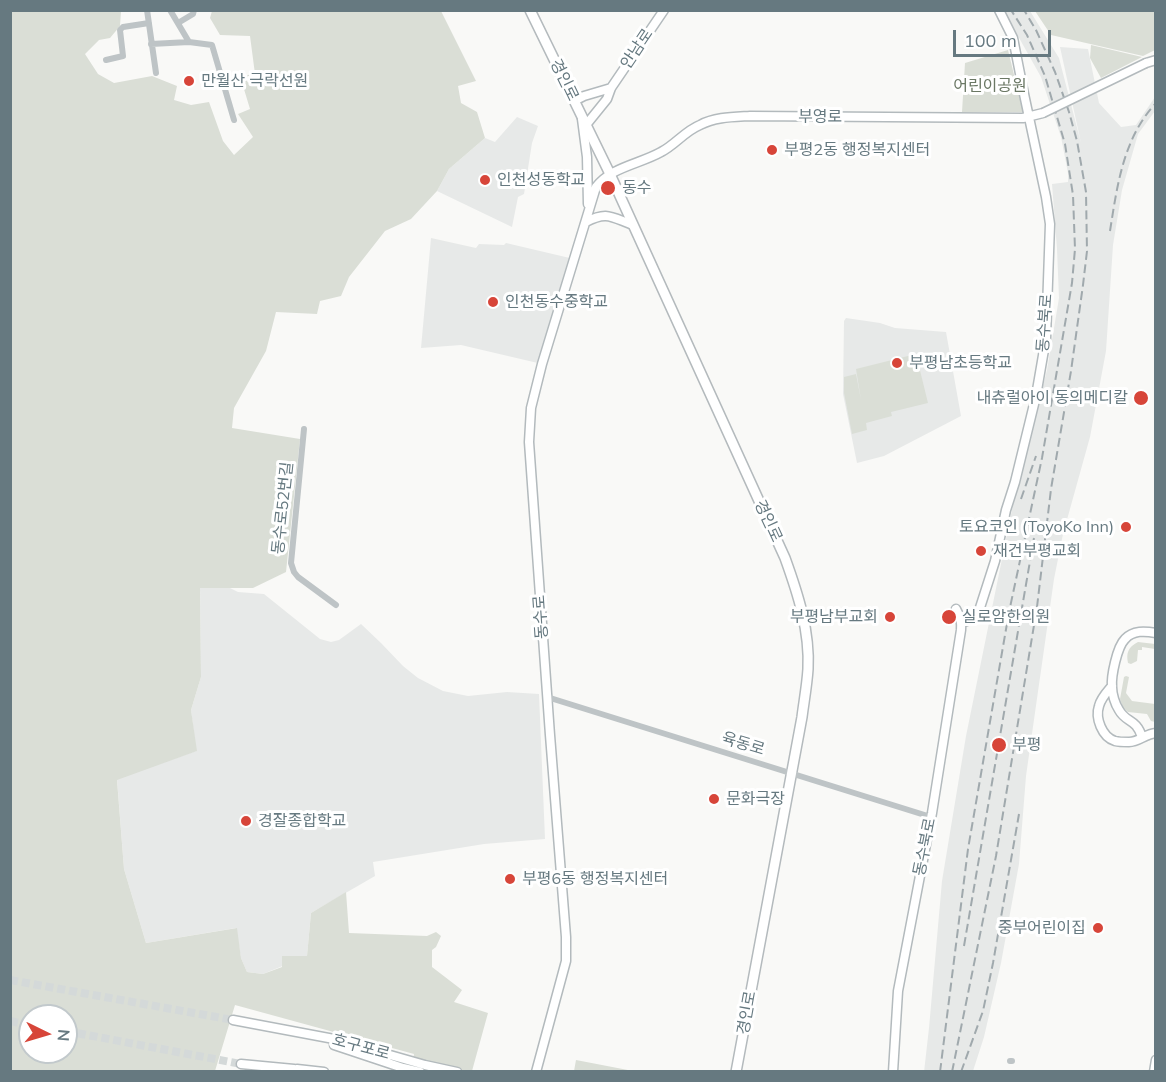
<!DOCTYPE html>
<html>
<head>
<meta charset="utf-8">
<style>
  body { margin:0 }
  #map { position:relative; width:1166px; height:1082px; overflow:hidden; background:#f9f9f7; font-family:Mulish,sans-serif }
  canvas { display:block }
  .frame { position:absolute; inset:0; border:12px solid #667980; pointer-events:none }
  .north { position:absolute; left:18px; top:1004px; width:60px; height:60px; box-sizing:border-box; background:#fff; border:2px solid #c2c9cc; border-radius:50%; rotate:95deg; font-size:16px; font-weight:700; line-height:24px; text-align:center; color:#667980 }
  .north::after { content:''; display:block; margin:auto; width:21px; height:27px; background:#d74539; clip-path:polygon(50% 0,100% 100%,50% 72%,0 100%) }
  .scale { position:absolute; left:953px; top:30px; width:98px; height:27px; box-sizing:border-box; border:3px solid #667980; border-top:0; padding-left:8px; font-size:18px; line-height:21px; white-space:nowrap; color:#667980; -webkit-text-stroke:4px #fff; paint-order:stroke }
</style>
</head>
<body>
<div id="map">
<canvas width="1166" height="1082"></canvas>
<div class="frame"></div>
<div class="north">N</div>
<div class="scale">100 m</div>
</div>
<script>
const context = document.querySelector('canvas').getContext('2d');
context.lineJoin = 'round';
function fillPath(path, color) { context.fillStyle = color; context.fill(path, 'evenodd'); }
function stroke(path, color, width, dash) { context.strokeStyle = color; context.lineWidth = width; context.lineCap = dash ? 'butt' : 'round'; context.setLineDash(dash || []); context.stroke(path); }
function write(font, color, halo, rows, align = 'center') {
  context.font = font + ' Mulish,"Noto Sans KR",sans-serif'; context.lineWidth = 6; context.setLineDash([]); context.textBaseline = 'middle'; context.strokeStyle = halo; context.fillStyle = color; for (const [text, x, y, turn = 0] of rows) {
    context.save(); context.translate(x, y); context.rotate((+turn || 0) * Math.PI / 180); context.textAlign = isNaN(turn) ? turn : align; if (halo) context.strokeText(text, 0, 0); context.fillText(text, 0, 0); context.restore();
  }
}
fillPath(new Path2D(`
  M1004,11H1030L1059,58L1081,143L1060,47L1088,49L1099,103L1121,127L1136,125L1155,97V111L1138,134L1122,190L1113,245L1106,351L1090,437L1063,534L1054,579L1026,776L1019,864L1001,963L984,1037L973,1071L924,1072L929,1028L942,881L966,736L1016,490L1047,370L1059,298L1057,249L1052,184L1068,182V173L1061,137L1041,77Z
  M517,117L538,126L532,143L524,194L518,197L512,227L437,191L449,169L485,138L495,142Z
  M431,238L476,248L479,244L504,245L506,243L574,259L542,364L461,345L421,348Z
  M846,318L880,323L895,328L946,332L961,416L884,456L857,463L843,394L844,321Z
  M200,588H230L238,592L264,594L320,639L331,642L339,640L361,624L381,643L403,666L418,678L443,691L468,696L507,692L539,694L545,839L484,844L373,862L375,876L311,913L307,956L263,974L247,972L241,958L236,928L146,943L124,869L117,779L196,751L191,710L201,677Z`), '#e7e9e8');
fillPath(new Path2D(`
  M10,11H121L120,26L110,38L99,40L85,54L98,74L114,83L152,76L177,86L174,100L191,105L209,102L223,141L234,155L253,137L238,114L250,109L240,76L255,74L250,36L220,35L210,18L212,11H441L476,81L458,86L461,103L477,112L485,138L449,169L437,191L411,219L385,231L349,277L341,296L320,301L317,314L276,312L266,351L234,408L232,428L300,439L286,572L253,588H200L201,677L191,710L197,751L117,780L124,869L146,943L237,928L241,958L247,972L263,974L282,967V956H307L311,913L346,892L349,933L427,936L436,932L441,936L436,947L432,950V967L462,990L454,1002L488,1013L472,1071H465L413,1059L414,1054L235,1005L215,1071H11ZM30,1016H66V1052H30Z
  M1035,11H1155V50L1143,56L1051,35Z
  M1091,45L1142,57L1101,78L1090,58Z
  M1008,50L1023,112H962L965,63Z
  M916,354L928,403L891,412L892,416L866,423L867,430L852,434L844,393V377L856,374L861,400L856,369Z
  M1138,642L1155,644V649L1142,647V650H1138L1137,661L1131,664L1128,663C1126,653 1128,647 1138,642Z
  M1126,676L1129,677L1126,693L1132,701L1155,704V722L1151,721L1147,714L1128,712L1123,708L1120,699L1124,677Z
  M576,1060L633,1071H574Z`), '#daded6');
stroke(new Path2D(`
  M10,980L233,1020
  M10,1021L30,1025
  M66,1031L241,1064`), '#d4d9d9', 8, [8, 4]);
const secondary = new Path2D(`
  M1146,63L1156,60
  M574,101L584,96L611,88
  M582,119L587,157L588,204
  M586,125L607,99L611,88L664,10
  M586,222C607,211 611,217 633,225
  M962,623L977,617L995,561L1006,510L1015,482L1036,396L1046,338L1050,224L1046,197L1024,94L1013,38L999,10
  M1112,686C1107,692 1101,698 1099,706C1095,718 1102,737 1115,741C1119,742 1125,742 1129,742C1139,742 1145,734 1156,733
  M1142,737C1136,718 1126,723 1119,710C1115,704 1112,694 1112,687C1111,676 1117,647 1125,639C1133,630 1145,631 1156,633
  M233,1020L334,1039L425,1065L457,1072
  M334,1045L403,1068L420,1072
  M241,1064L294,1069L302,1072
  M297,1069L324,1072
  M536,1072L566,961V937L550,735L529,442L531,408L542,364L596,187C611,167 640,164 661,152C675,145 685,131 700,125C715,117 733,117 750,116L1023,118L1043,113
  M893,1072L898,991L932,813L961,630C962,622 960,616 956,609
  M1154,1072L1156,1060`);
const primary = new Path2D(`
  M530,10L610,174L785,558C798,594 810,631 808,669C807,685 804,701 802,717L736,1072`);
stroke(secondary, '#b3babd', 11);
stroke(primary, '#b4babd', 12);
stroke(new Path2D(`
  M147,10L156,73
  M170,10L189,42L212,45L234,120
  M178,23L193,14L194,10
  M151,44L189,42
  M106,60L123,56L120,30L123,27L149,23
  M304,429L291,563L294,572L298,577L336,605
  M547,697L931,817
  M1010,1061H1012`), '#bec4c6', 6);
stroke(secondary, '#fff', 8);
stroke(primary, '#fff', 9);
stroke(new Path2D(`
  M1110,231C1117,187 1123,138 1156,103
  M1021,499L1036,456
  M964,946L1035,532
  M940,1072L968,849L1009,612L1042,458L1072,283L1075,249L1073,195L1065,144L1045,76L1027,35L1011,10
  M952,1072L996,856L1037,607L1051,489L1071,371L1083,285L1087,251L1086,192L1077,141L1069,112L1055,72L1036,30L1024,10
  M961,1072L983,1011L993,963L1019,814`), '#a0a9ad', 2, [9, 4.5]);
const secondaryBridge = new Path2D(`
  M1043,113L1146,63`);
stroke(secondaryBridge, '#b3babd', 11, []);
stroke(secondaryBridge, '#fff', 8);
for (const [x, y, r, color] of [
  [189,81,6,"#d74539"],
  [772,150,6,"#d74539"],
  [485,180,6,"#d74539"],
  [608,188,8,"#d74539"],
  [493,302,6,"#d74539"],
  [897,363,6,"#d74539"],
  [1141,398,8,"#d74539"],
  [1126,527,6,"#d74539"],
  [981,551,6,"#d74539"],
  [890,617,6,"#d74539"],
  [949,617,8,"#d74539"],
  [999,745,8,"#d74539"],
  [714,799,6,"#d74539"],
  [246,821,6,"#d74539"],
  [510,879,6,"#d74539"],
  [1098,928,6,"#d74539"]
]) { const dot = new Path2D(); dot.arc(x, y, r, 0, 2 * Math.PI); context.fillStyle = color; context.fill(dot); stroke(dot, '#fff', 2); }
write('16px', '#667980', '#fff', [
  ["안남로",637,49,-56],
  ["경인로",564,80,64],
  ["부영로",820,117],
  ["동수북로",1045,323,-86],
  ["동수로52번길",283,508,-84],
  ["경인로",768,521,65],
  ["동수로",541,617,-94],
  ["육동로",743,744,17],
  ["동수북로",925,847,-79],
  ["경인로",747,1013,-80],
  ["호구포로",361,1047,15]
]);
write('16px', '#667980', '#fff', [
  ["만월산 극락선원",201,81],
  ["부평2동 행정복지센터",784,150],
  ["인천성동학교",497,180],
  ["동수",622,188],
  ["인천동수중학교",505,302],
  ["부평남초등학교",909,363],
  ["내츄럴아이 동의메디칼",1128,398,"right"],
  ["토요코인 (ToyoKo Inn)",1114,527,"right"],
  ["재건부평교회",993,551],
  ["부평남부교회",878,617,"right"],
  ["실로암한의원",962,617],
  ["부평",1012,745],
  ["문화극장",726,799],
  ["경잘종합학교",258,821],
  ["부평6동 행정복지센터",522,879],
  ["중부어린이집",1086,928,"right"]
], 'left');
write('16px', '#6b7865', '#fff', [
  ["어린이공원",990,86]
]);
</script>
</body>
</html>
